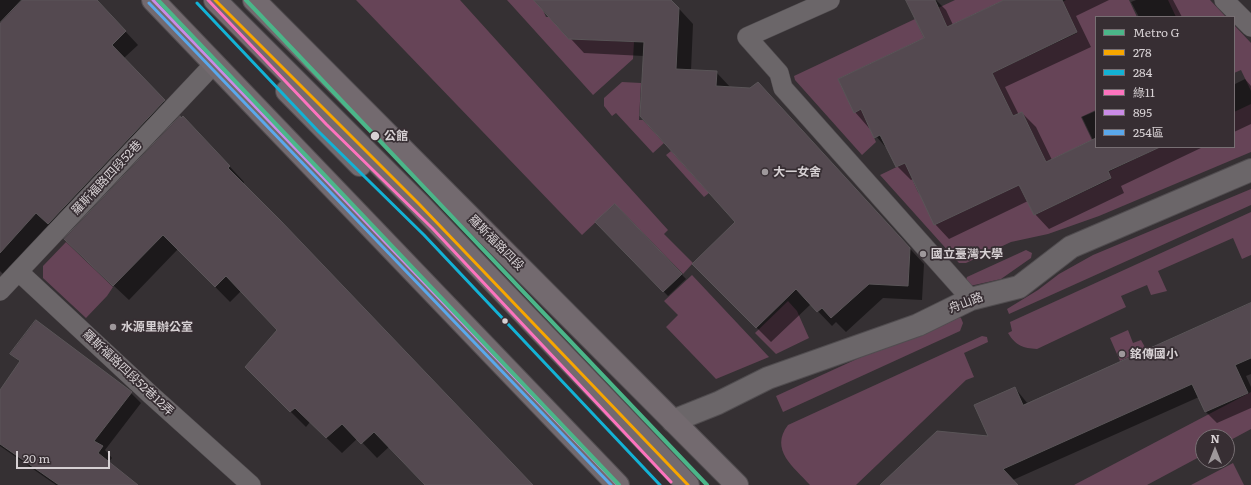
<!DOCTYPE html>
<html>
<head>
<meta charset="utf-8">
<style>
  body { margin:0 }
  #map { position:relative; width:1251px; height:485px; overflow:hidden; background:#353033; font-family:Literata,"Noto Sans TC",serif }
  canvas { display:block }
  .legend { position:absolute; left:1095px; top:16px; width:140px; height:132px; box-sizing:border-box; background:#372e33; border:1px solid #776f73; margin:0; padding:5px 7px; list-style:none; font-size:12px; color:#d6d0d3 }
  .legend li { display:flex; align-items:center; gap:8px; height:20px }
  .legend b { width:20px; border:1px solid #776f73 }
  .north { position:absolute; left:1195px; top:429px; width:40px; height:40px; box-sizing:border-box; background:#372e33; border:1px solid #776f73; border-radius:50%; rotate:0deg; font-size:11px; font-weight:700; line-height:16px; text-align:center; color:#d6d0d3 }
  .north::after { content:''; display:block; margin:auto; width:14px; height:18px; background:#9e989b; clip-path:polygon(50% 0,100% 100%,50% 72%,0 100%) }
  .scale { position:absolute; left:16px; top:451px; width:94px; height:18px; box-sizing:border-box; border:2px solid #d6d0d3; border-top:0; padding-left:5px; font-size:12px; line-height:14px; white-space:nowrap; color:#d6d0d3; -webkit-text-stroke:3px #372e33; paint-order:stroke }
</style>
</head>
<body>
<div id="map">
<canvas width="1251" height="485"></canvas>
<ul class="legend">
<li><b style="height:5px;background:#4bb689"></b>Metro G</li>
<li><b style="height:5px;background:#f7a600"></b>278</li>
<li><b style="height:5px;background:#13b2d5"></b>284</li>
<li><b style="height:5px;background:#fc73be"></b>綠11</li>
<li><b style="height:5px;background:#ca8be6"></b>895</li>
<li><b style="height:5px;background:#5aa8eb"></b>254區</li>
</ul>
<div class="north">N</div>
<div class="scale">20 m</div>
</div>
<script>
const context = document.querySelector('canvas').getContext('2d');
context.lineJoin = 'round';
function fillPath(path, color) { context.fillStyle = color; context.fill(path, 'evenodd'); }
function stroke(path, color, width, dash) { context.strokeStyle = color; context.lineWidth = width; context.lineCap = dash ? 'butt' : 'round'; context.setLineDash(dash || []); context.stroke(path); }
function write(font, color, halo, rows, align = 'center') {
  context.font = font + ' Literata,"Noto Sans TC",serif'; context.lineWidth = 3.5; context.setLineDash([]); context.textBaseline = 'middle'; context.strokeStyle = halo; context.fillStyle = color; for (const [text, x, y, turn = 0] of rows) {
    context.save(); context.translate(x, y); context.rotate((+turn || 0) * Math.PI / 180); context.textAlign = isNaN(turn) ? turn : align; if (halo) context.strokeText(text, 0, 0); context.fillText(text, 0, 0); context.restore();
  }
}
fillPath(new Path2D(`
  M356,0H460L668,230L664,234L693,263L683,274L615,204L582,235Z
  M507,0H534L543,10L546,17H549L569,39L634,42L633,59L593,95Z
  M955,0H1004L947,27L938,8Z
  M1066,0H1129L1137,17H1096V110L1081,117L1092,140L1046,162L1022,112L1013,116L992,73L1077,33L1062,2Z
  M1168,0H1210L1226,17H1176Z
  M915,19L924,38L838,79L854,112L861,109L876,142L862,155L795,80L794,76Z
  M1234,25L1251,43V91L1241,70L1234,73Z
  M622,82L641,83L639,120H643L664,143L653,153L616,113L612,116L604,106V98Z
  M1251,104V152L1099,216L1048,234L1011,242L966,263H959L880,175L905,163L918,192L940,222L998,195L1003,151L1034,215L1111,179L1108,172L1160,147H1234V112Z
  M671,151L709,193L704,197L666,155Z
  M1251,189V205L1009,314L1007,309L1038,290L1059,274L1093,255Z
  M1251,212V255L1242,259L1233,238L1158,271L1167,291L1151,295L1147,285L1121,296L1126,307L1037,349C1023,348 1016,346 1008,333L1012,331L1010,322Z
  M66,242L113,287L107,296L86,318L43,278V266Z
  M1026,250L1032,253L1031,258L1001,279L970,286L966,280L967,277Z
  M692,275L769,357L716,379L666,327L678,315L664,301Z
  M788,301L797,311L809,338L776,354L755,333Z
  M953,315L961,318L963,323L960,331L783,412L776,396Z
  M1128,330L1133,343L1141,340L1146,349L1120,361L1110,338Z
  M982,336L987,337L988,342L964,353L974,377L966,380L856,485H810C794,467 769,450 788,425Z
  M1251,392V429L1227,442V437H1203V455L1147,485H1074Z
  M1233,463L1244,485H1191Z`), '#664457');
fillPath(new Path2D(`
  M0,0H68L113,18L138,45L124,58L176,114L4,275L0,271Z
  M535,0H671L693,24L691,71L716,72L731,88L750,89L758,83L924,264L922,300L883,298L846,332L836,322L832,326L811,304L771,342L693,264L737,222L644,56L584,53Z
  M924,0H936L946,10L953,25L1007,0H1109L1076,16L1091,47L1005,87L1019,115L1022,113L1036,127L1052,160L1093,140L1082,117L1096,111V147H1203L1121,186L1124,193L1049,229L1035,214L1028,201L949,239L935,224L913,179L911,180L897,166L889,151L855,112L925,38Z
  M1136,0H1173L1182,17H1139L1131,2Z
  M1245,79L1251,86V124L1234,132V82L1235,84Z
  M198,132L244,182L243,184L533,485H427L390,446L377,458L358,438L342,453L310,422L306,427L246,367L278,330L241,291L230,302L178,249L129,300L80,254Z
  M615,205L686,279L668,296L597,222Z
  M1251,304V374L1246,376L1251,387V408L1217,423L1206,412L1199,397L1013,480L1018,485H881L990,437L1015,388L1028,404Z
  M11,354L131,393L141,403L105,450L112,458L108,463L136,485H56L0,446V392L21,363Z`), '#0007');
const building = new Path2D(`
  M22,0H97L126,31L112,45L165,100L48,224L36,213L0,253V23Z
  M534,0H671L679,8L676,69L717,71L716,86L750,88L758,82L910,248L908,286L869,284L831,318L822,308L817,312L796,289L756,328L692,264L735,222L640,116L644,42L569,39Z
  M906,0H935L947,27L1004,0H1062L1077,32L992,73L1013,116L1022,112L1046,162L1096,138V147H1160L1108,171L1111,178L1034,215L1019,185L934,225L905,163L896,167L880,135L874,138L861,109L854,113L838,79L924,38Z
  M180,116L181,118L183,116L230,166L228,168L281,221L533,485H425L374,432L361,444L342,424L326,438L295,408L290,412L245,367L277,330L226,276L215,287L163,235L113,286L64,239Z
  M615,204L682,274L663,292L595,222Z
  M1251,303V358L1235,365L1248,393L1205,412L1192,384L1003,469L1018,485H880L937,431L988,436L974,405L1015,387L1023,405Z
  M36,320L132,392L94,441L103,446L98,453L138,485H59L0,444V390L20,361L10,354Z`);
fillPath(building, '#544950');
stroke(building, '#5a5558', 1);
const service = new Path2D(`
  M830,0L747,37L779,73L783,88L971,299
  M1224,0L1251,27
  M19,272L151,395L251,485
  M0,291L214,64`);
const pedestrian = new Path2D(`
  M673,421L718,403L768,378L918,325L971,299L1019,287L1071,247L1251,170`);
const primary = new Path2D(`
  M153,0L618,485
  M215,0L419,204L688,485
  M254,0L737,485
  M287,91L360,165`);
stroke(service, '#514d50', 20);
stroke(pedestrian, '#514d50', 24);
stroke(primary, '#514d50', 24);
stroke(service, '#6b6669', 19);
stroke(pedestrian, '#6b6669', 22);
stroke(primary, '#736a6f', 22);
stroke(new Path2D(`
  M215,0L419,204L688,485`), '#f7a600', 3);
stroke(new Path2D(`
  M197,3L318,131L424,235L660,485`), '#13b2d5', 3);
stroke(new Path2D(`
  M208,0L326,124L432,228L671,482`), '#fc73be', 3);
stroke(new Path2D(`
  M153,0L618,485`), '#ca8be6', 3);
stroke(new Path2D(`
  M149,3L611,485`), '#5aa8eb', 3);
stroke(new Path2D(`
  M158,0L619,485
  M246,0L707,485`), '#4bb689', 4);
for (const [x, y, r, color] of [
  [375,136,5,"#d6d0d3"],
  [765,172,4,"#9e989b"],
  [923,254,4,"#9e989b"],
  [505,321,3.5,"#d6d0d3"],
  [113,327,4,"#9e989b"],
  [1122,354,4,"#9e989b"]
]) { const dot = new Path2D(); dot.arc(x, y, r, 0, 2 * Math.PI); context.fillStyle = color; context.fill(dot); stroke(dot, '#372e33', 1.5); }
write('bold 12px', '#d6d0d3', '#372e33', [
  ["公館",384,136]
], 'left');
write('bold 12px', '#d6d0d3', '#372e33', [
  ["大一女舍",773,172],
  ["國立臺灣大學",931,254],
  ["水源里辦公室",121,327],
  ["銘傳國小",1130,354]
], 'left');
write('12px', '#d6d0d3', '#372e33', [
  ["羅斯福路四段52巷",107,178,-47],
  ["羅斯福路四段",496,243,45],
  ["舟山路",966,303,-21],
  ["羅斯福路四段52巷12弄",128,373,43]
]);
</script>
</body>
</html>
